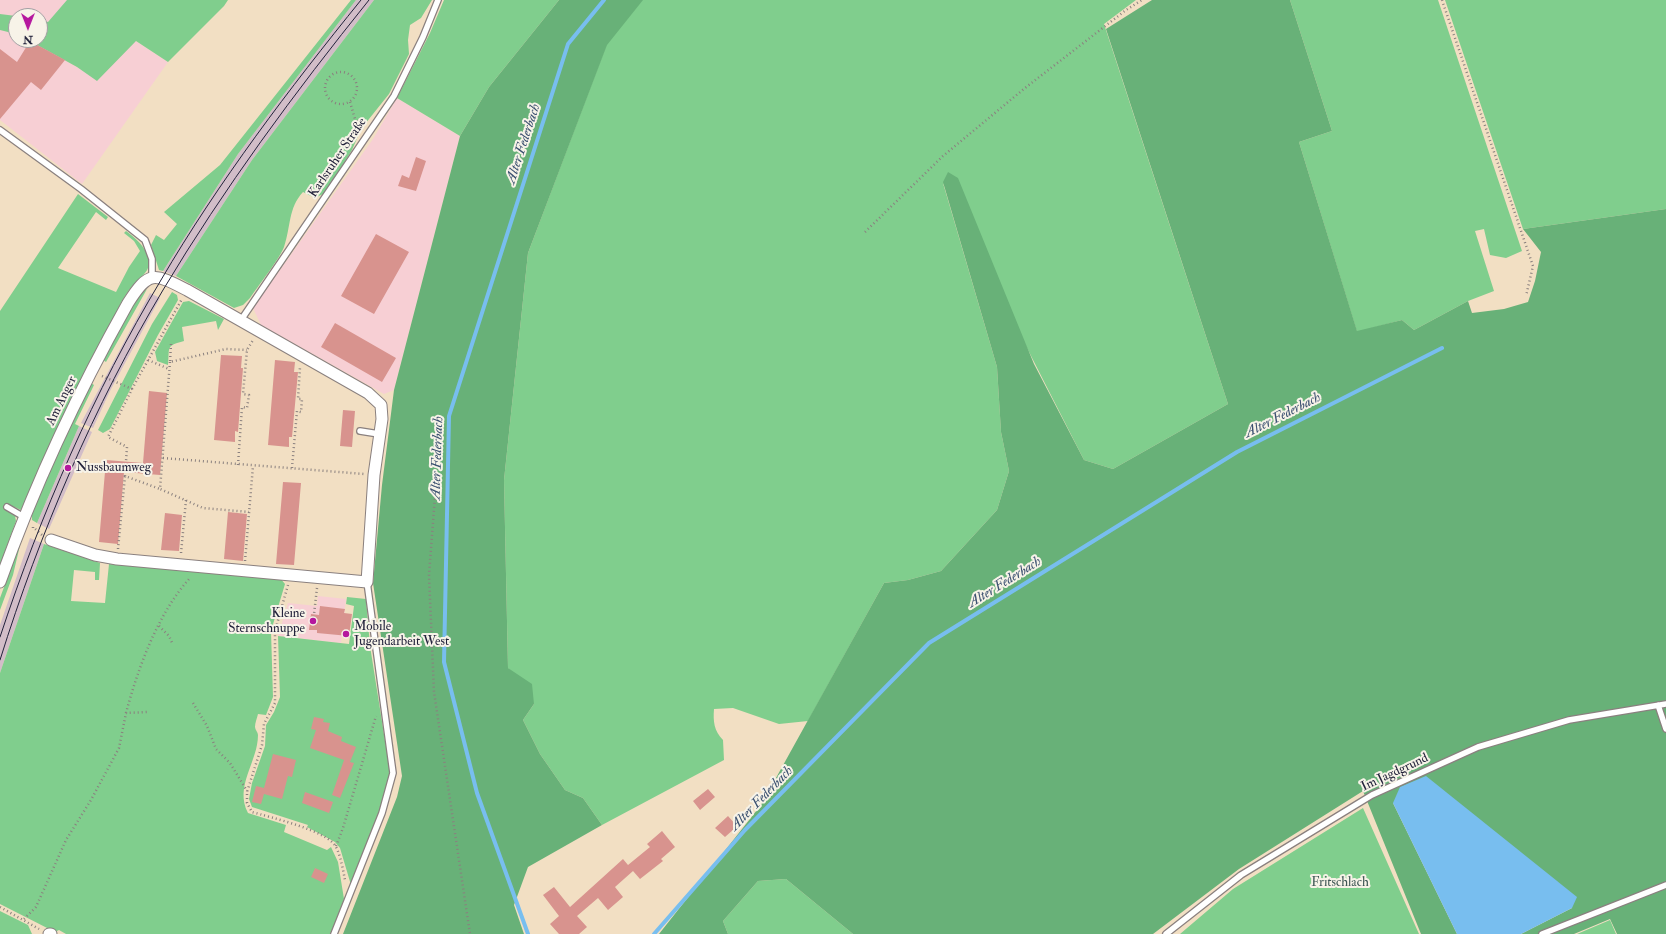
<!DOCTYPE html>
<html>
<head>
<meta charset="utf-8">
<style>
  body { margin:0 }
  #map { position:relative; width:1666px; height:934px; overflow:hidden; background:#f2dfc3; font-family:"IM FELL Double Pica",serif }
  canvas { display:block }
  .north { position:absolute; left:8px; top:8px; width:40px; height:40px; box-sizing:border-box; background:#f7f3e8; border:1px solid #a29fa3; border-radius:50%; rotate:180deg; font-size:11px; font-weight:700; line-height:16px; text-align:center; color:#22223b }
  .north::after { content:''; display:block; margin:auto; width:14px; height:18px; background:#b5179e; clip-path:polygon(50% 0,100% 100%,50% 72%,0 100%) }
</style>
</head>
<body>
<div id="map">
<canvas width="1666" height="934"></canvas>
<div class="north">N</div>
</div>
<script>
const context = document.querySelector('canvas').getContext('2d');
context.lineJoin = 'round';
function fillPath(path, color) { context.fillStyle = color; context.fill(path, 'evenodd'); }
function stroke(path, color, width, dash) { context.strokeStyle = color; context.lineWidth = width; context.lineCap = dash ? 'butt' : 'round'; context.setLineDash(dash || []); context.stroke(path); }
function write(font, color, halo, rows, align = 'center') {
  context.font = font + ' "IM FELL Double Pica",serif'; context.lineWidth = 4; context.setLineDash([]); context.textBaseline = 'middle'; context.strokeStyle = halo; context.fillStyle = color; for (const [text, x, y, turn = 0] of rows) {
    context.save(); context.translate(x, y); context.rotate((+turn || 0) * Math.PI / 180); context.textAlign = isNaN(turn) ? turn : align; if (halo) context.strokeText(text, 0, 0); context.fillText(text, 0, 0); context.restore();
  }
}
fillPath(new Path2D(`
  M0,0H118L65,60L77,67L136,41L168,62L82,184L0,120ZM16,16H40V40H16Z
  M397,98L460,136L394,390L384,394L261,325L253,308L373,139Z
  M318,596L346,599L341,643L278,636L288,603L317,606Z`), '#f7cfd4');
fillPath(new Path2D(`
  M356,0H374L252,160L176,276L163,271L238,154Z
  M150,293L160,298L110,391L93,428L81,423Z
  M79,426L92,432L49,529L37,523Z
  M30,538L44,544L0,673V625Z`), '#d2bdc8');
fillPath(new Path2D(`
  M67,0H228L224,6L168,62L136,41L97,81L77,67L28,40H40V20L48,22Z
  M351,0H356L238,154L163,271L159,270L151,245L156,235L164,240L177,224L164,212L220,165Z
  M374,0H432L421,18L410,25L408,40L409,54L389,94L361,129L352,150L329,187L323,194L315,198L303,192C288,208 291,227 284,247C280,258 258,286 250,298L243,305L234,308L176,276L252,160Z
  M444,0H559L489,87L460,136L397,98L430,33Z
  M642,0H1136L1104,24L1228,404L1113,469L1084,460L943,183L997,367L1001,432L1009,471L997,510L941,571L908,580L884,583L808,721L779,724L733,708L714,709C713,721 714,731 723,740L724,760L602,825L583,798L565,790L540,754L523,720L534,704L508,668L504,480L528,253L606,46L605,45Z
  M1290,0H1438L1522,251L1506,258L1490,255L1484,229L1475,231L1494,291L1468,301L1414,330L1402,320L1357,332L1299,142L1332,131Z
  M1445,0H1666V209L1523,229Z
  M0,14L16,16V34L0,30Z
  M78,194L108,217L106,220L96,212L58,268L116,292L129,267L140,251L134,241L124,233L126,231C137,239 152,252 148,268C146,274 138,279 134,284C126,293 120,304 115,315C81,379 50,444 21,510L8,504L7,511L15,516L16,521L0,565V311Z
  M147,289L106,362L103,360L139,295Z
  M172,292L177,295L178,300L158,335L110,429L103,433L98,430L152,324Z
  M189,301L224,319L218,330L216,321L182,327L184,341C165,346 170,347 168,365L157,361L155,352L183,302Z
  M91,383L94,385L75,424L79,426L37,523L32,520V514L51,467Z
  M21,541L13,575L0,610V598Z
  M44,544L100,563L99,580H95V572L74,570L71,601L105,603L109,564L280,578L285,584L271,631L273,697L266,715L258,714C257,718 255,723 255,727C255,730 258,732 258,735C258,762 234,786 248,813L286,825L284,832L327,850L331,847L338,862L344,899L331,934H66L59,930L55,932L0,904V673Z
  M347,597L366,599L370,646L390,772L379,813L351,885L340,848L335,842L307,827L308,825L252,807L249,799L252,783L265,746L266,725L274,712L280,697L278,636L349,644L354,606L346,604Z
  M1363,808L1419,934H1180L1233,889Z
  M786,879L853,934H728L723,921L758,881Z
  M0,911L28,925L32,934H0Z
  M1610,920L1616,934H1577Z`), '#80ce8d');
fillPath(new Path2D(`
  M559,0H643L607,45L528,253L504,480L508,668L532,684L534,704L523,720L540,754L565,790L583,798L602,825L528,867L514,905L524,934H343L397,797L402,776L373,583L382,485L394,390L460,136L489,87Z
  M1152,0H1290L1332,131L1299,142L1357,331L1402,320L1414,330L1468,301L1472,313L1504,309L1528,302L1535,281L1541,252L1523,229L1666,209V934H1617L1610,919L1574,934H1521L1572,908L1393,803L1457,934H1421L1363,791L1239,869L1153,934H853L786,879L758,881L723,921L728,934H659L761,805L884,583L908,580L941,571L997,510L1009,471L1001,432L997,367L943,182L948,172L958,178L1034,364L1084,460L1113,469L1228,404L1106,29Z`), '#68b178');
fillPath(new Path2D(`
  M1426,776L1577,897L1572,908L1521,934H1457L1393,803L1400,787Z`), '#78beef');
stroke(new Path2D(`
  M528,934L477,793L444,662L449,416L568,44L604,0
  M654,934L745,830L929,643L1237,452L1442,348`), '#78beef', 4);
fillPath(new Path2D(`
  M30,41L65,60L41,90L31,82L0,119V49L17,62Z
  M416,157L426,161L416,191L398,186L402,175L409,178Z
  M376,234L409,252L374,314L341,296Z
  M335,323L396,358L382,382L321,347Z
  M221,355L242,356L241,368H243L238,432L235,431V442L214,440Z
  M275,360L295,362L294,372H298L292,437H289V447L268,445Z
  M149,391L167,393L160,475L124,472L118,544L99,542L106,460L143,463Z
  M343,410L355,411L352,447L340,446Z
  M283,482L301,483L294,565L276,564Z
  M228,512L247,514L243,561L224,559Z
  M165,513L182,515L179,551L161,550Z
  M320,606L345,609L344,613L352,614L349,636L317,633V630H309L311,614L319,615Z
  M314,717L324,719L323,722L330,723L328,731L342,737L341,741L356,747L350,762L354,763L340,798L332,795L344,760L310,748L316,730L311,729Z
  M273,754L296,760L292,777L288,776L282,799L264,794L261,804L252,802L256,786L264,788Z
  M708,789L715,797L700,810L693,801Z
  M305,792L333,802L329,813L302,803Z
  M728,816L736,825L733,827L734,829L725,837L715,828Z
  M662,831L675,847L661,859L663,861L640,879L633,871L615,887L623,897L608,910L598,898L577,916L587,927L579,934H559L550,924L559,916L543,895L554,887L570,907L623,859L628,865L650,847L647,844Z
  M315,868L328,874L324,883L311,877Z`), '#d8938e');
const service = new Path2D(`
  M0,130L81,189L145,240L152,259V277
  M241,320L394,96L423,37L438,0
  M360,431L379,434
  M7,507L24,517
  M1658,705L1666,729
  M334,934L382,813L393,773L367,582
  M1166,934L1241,875L1372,795L1478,747L1569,720L1666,704
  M1542,934L1666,885`);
const minor = new Path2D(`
  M0,582C34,486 78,392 128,303C149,270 154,273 187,290L368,393L381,405L382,419L374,475L367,582L117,559L95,555L51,540
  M49,934H51`);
stroke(service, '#8a807f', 8);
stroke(minor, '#8a807f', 13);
stroke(new Path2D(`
  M1442,0L1533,266L1526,296
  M325 88a16 16 0 1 1 32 0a16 16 0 1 1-32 0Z
  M350,102L355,119L364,126
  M865,232L943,156L1025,88L1126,10L1142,0
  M171,344L170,362L226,349L247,350
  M148,360L169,369
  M170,362L160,489L203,508L249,512
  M102,376L132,389L108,437L127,447L125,476L160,489
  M132,389L182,299
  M163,458L364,474
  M238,465L242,407L247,408L249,395L243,394L247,350L253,340
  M292,468L297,411L301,412L302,399H298L300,367
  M436,483L429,575L434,692L470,934
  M33,528V527L42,535
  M118,549L125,476
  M181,553L186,500
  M245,561L253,466
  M288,585L275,631V703L264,724L262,745L247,792V803L252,812C269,817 329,831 336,847C341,857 343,870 345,880
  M317,588L313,623H318
  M159,626L169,636L173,645
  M193,703L207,726L216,749L230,763L247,791
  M126,713C138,668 158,613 190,578
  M336,846L343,828L376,716
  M0,907L39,929
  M24,919L36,907L66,840L91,800L119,748L126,713L147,712`), '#8a807f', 2.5, [1, 3]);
stroke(service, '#fff', 5.5);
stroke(minor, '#fff', 11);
stroke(new Path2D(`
  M0,637C41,513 94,392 161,280C219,181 289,89 361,0
  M0,660C40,532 94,406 163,290C224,188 295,92 369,0`), '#22223b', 1);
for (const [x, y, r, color] of [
  [68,468,4,"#b5179e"],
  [313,621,4,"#b5179e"],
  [346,634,4,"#b5179e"]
]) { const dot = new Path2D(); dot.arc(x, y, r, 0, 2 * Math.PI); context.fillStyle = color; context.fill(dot); stroke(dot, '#f7f3e8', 1.5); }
write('13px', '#22223b', '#f7f3e8', [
  ["Karlsruher Straße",338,158,-56],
  ["Am Anger",62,401,-64],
  ["Im Jagdgrund",1395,773,-25]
]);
write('13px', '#22223b', '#f7f3e8', [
  ["Nussbaumweg",76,468],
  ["Kleine",305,614,"right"],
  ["Sternschnuppe",305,629,"right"],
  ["Mobile",354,627],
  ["Jugendarbeit West",354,642]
], 'left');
write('13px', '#3e5654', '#f7f3e8', [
  ["Fritschlach",1340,883]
]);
write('italic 14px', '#3c5171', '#f7f3e8', [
  ["Alter Federbach",524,144,-72],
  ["Alter Federbach",1283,416,-27],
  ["Alter Federbach",438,458,-88],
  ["Alter Federbach",1005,583,-32],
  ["Alter Federbach",762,799,-46]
]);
</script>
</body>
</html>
